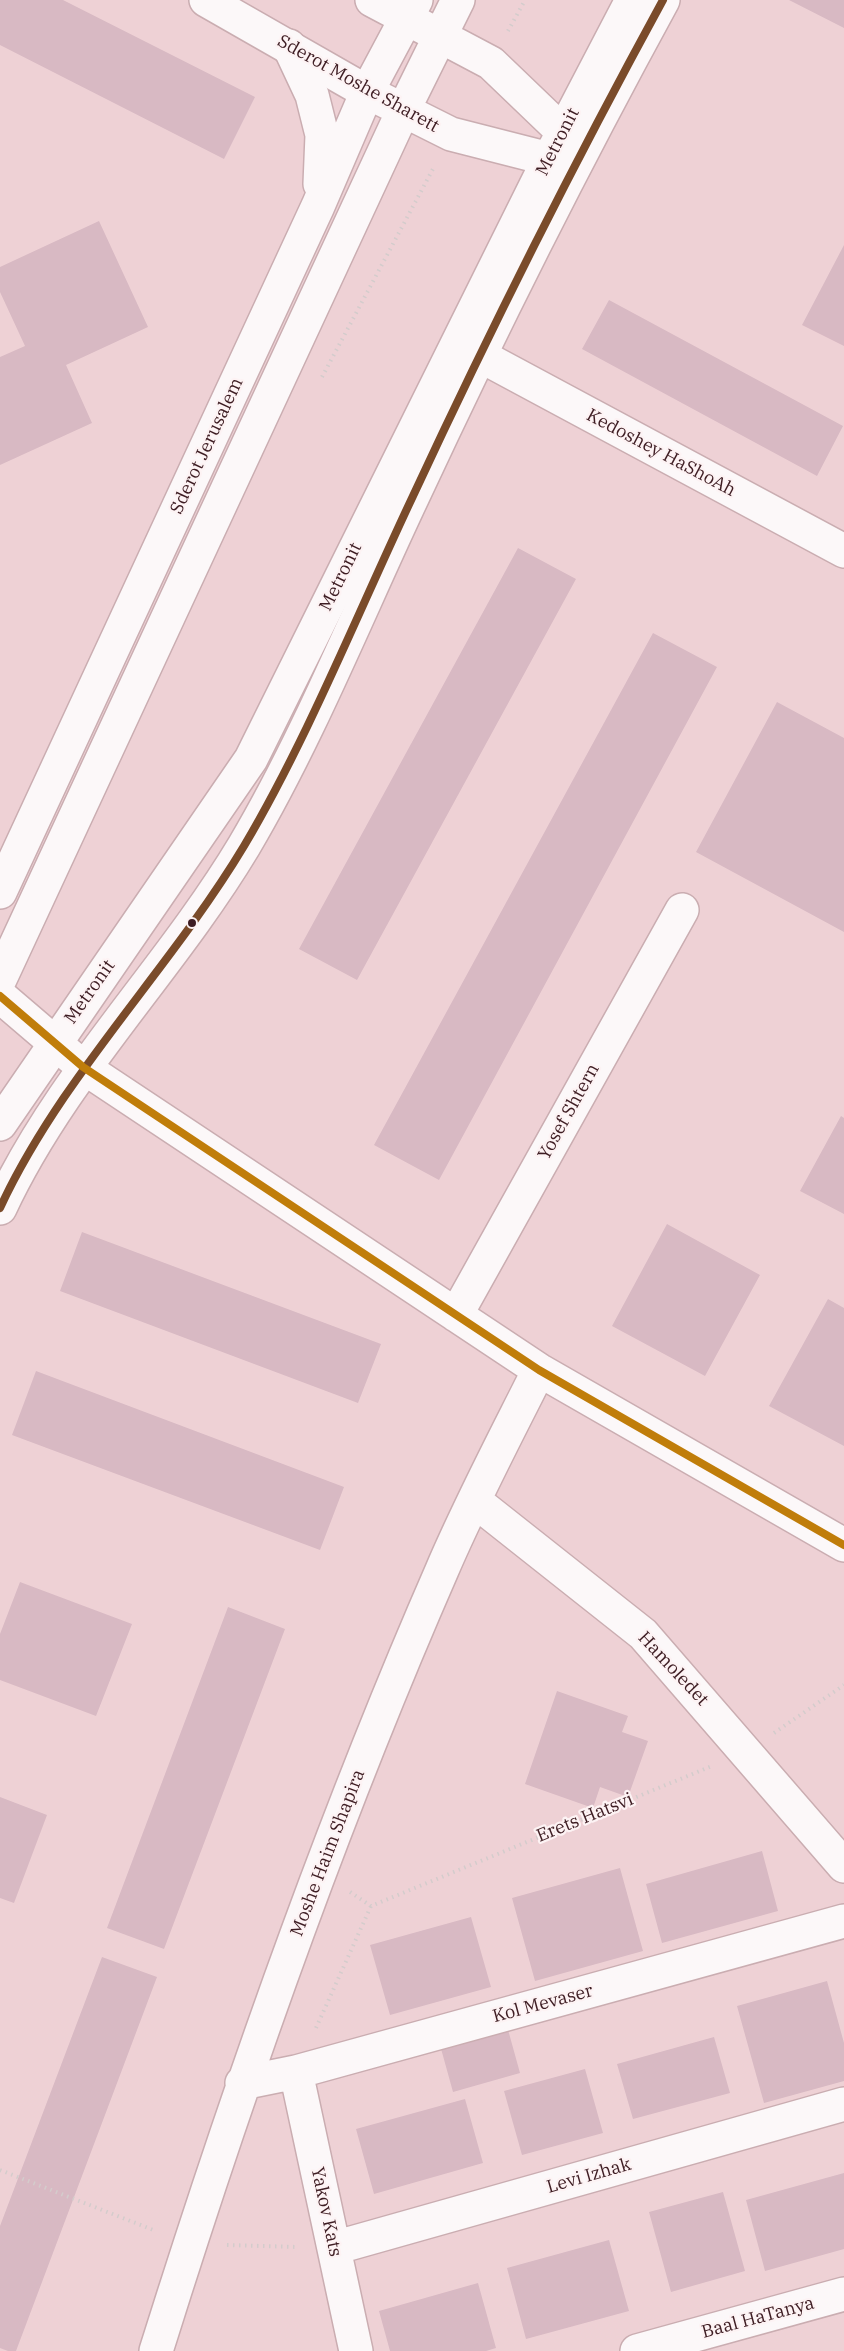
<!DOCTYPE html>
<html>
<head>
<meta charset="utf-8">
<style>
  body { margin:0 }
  canvas { display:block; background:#eed1d5 }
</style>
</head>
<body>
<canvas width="844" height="2351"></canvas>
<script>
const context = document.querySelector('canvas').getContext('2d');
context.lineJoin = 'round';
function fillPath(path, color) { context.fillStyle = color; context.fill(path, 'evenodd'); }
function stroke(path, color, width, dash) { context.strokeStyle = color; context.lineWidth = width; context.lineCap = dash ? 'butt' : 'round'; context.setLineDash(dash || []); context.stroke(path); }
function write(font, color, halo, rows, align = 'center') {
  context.font = font + ' "IBM Plex Serif",serif'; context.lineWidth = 4.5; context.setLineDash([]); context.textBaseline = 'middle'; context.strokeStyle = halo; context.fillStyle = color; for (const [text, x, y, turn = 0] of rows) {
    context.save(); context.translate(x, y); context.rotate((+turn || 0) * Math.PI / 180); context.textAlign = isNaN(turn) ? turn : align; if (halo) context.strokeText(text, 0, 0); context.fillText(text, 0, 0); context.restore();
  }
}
fillPath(new Path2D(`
  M0,0H63L255,97L224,159L0,45Z
  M789,0H844V28Z
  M99,221L148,327L66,365L92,423L0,465V357L25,346L0,292V267Z
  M844,245V346L802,325Z
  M609,300L843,426L817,476L582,349Z
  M518,548L576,579L357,980L299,949Z
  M653,633L717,667L439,1180L374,1145Z
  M777,702L844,738V932L696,852Z
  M841,1116L844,1118V1214L800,1191Z
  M667,1224L760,1275L705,1376L612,1326Z
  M82,1232L381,1344L358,1403L60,1291Z
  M828,1299L844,1308V1446L769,1406Z
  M36,1371L344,1487L320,1550L12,1435Z
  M20,1582L132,1624L96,1716L0,1680V1634Z
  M228,1607L285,1629L164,1949L107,1928Z
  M557,1691L628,1716L622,1732L648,1741L628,1797L600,1787L593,1808L525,1784Z
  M0,1797L47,1815L14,1903L0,1898Z
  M762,1851L778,1911L662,1943L646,1884Z
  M620,1868L643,1951L535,1981L512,1898Z
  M471,1917L491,1987L390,2015L370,1945Z
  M102,1957L157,1977L16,2351H8L0,2348V2226Z
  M827,1981L844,2043V2081L764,2103L737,2006Z
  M507,2026L520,2073L453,2092L440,2045Z
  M714,2037L730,2093L633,2119L617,2064Z
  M585,2069L603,2133L522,2155L504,2091Z
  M465,2099L483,2163L374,2194L356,2129Z
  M844,2173V2249L765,2271L746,2200Z
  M723,2192L745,2271L671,2292L649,2212Z
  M609,2240L629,2311L526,2339L507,2268Z
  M478,2283L496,2348L486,2351H390L379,2311Z`), '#d8b9c3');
const minor = new Path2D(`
  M206,0L367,92L451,134L549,159L579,153L564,133L491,63L372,0
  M479,355L844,551
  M0,979L403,111L458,0
  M83,1067L539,1370L844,1545
  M0,1124L251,759L549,159L632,0
  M456,1315L682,910
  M475,1501L643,1634L844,1866
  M296,2072L356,2351
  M242,2083L296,2072L844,1921
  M334,2248L844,2104
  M156,2351C239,2086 331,1824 442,1570C471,1502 506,1436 539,1370
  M637,2351L844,2294`);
const major = new Path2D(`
  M289,46L312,95L322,135L320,184
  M0,892L318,206L367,92L416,0
  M0,996L83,1067
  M0,1208C62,1075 169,971 244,846C308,738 359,610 413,496C491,328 574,163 663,0`);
stroke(minor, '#caadb1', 36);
stroke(major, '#caadb1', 36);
stroke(new Path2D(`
  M508,31L525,0
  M322,377L434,167
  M774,1733L844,1685
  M350,1892L371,1906L712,1766
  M316,2028L371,1906
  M0,2170L156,2231
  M227,2245L298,2247`), '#d4cccc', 4, [1.5, 4.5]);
stroke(minor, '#fcf8f9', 33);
stroke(major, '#fcf8f9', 33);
stroke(new Path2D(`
  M0,1208C62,1075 169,971 244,846C308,738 359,610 413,496C491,328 574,163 663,0`), '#7a4b2a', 8);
stroke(new Path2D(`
  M0,996L83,1067L539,1370L844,1545`), '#c07d0a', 8);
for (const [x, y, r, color] of [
  [192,923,5,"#3e1d23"]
]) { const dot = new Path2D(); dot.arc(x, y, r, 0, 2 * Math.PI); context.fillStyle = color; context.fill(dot); stroke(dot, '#fdf3f4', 2); }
write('18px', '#3e1d23', '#fdf3f4', [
  ["Sderot Moshe Sharett",358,84,29],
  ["Metronit",558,142,-63],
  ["Sderot Jerusalem",207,446,-65],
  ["Kedoshey HaShoAh",661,453,28],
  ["Metronit",341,577,-64],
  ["Metronit",90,992,-55],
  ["Yosef Shtern",569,1112,-61],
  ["Hamoledet",673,1669,47],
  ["Erets Hatsvi",585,1818,-22],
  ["Moshe Haim Shapira",328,1853,-69],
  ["Kol Mevaser",543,2004,-15],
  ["Levi Izhak",589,2176,-16],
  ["Yakov Kats",326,2212,78],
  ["Baal HaTanya",758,2318,-15]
]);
</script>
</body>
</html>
